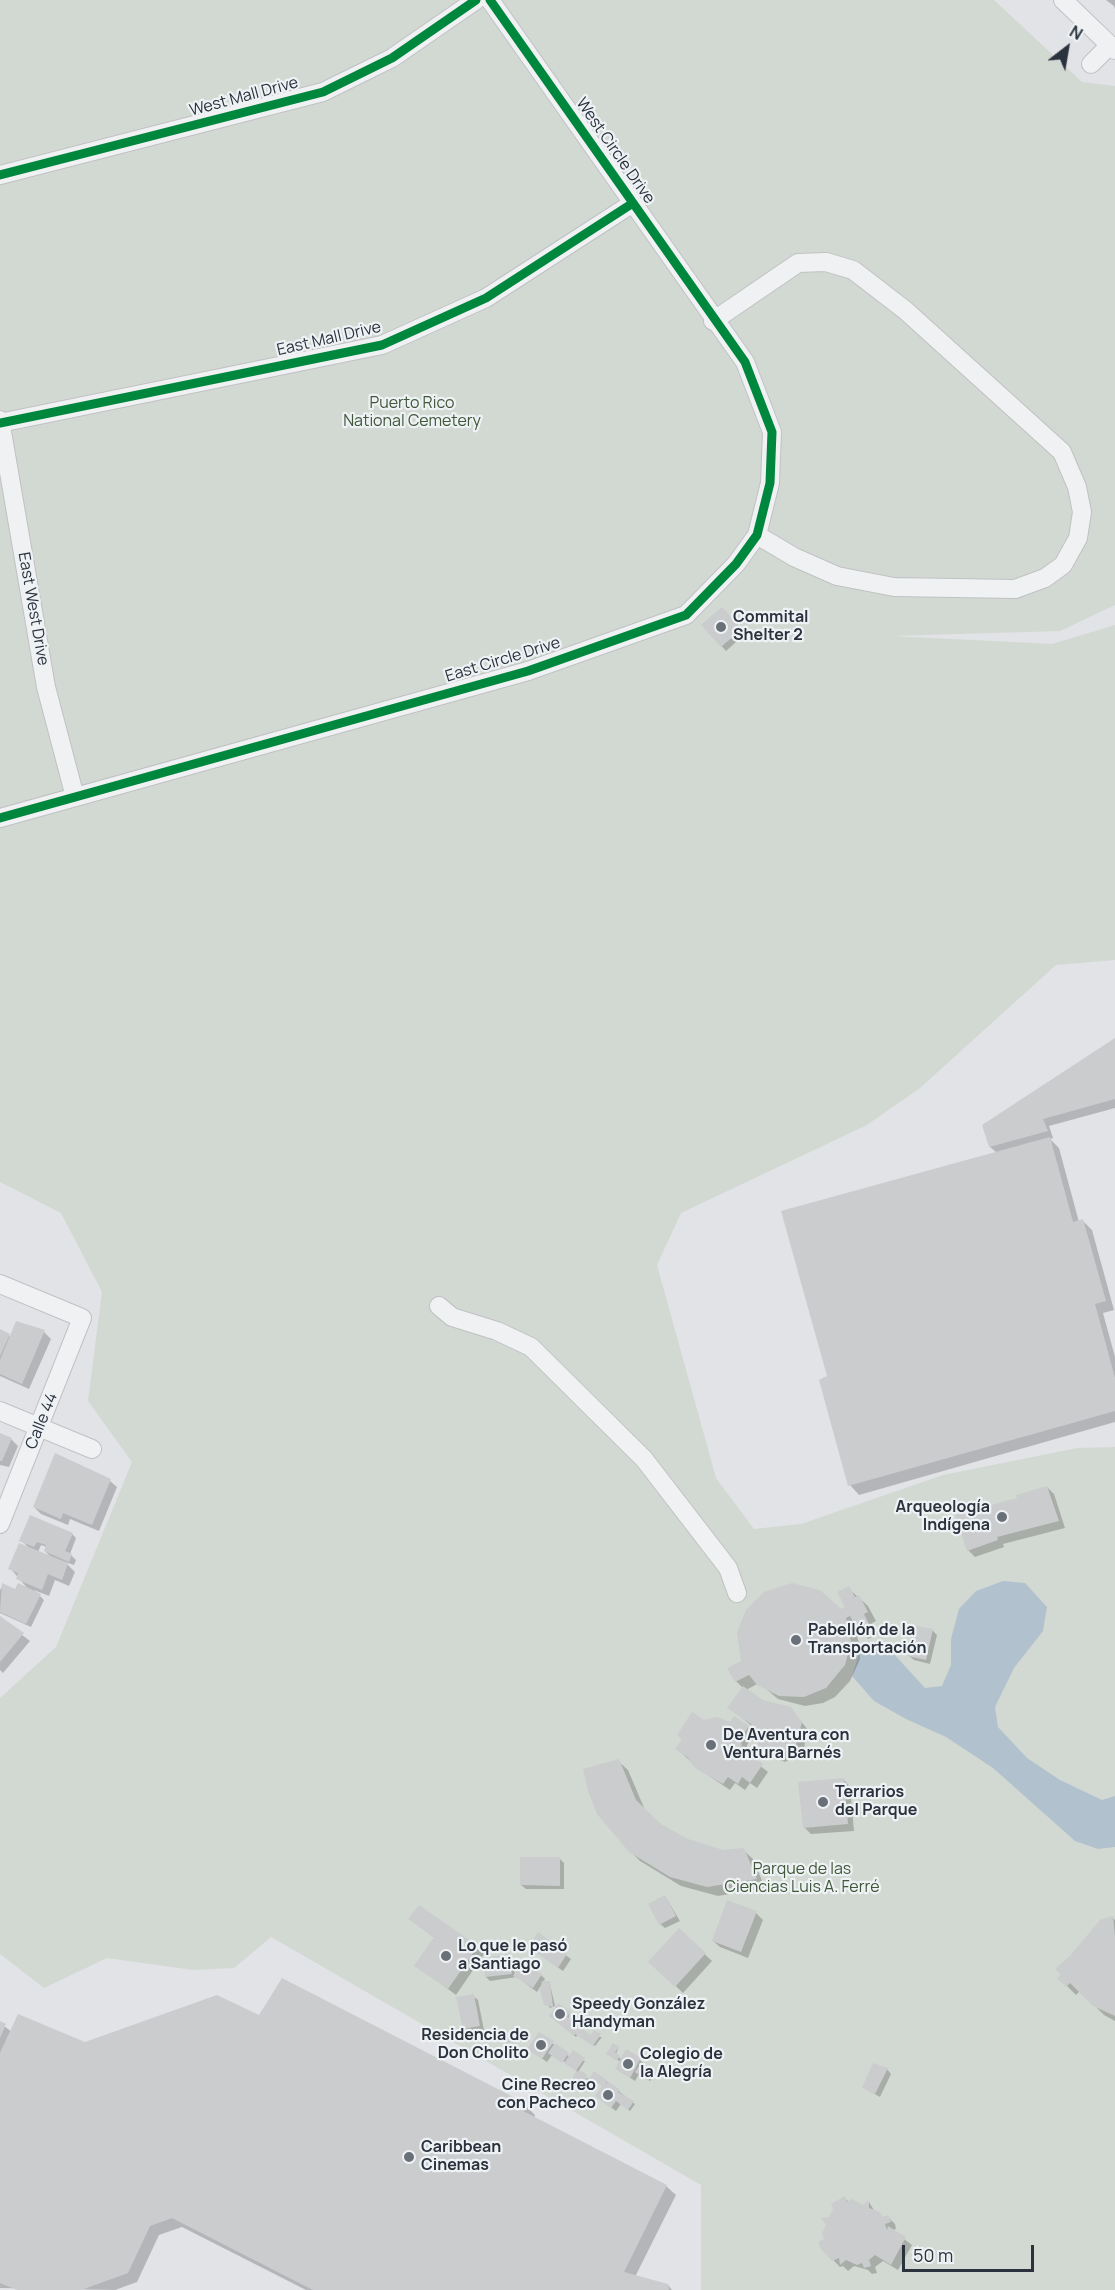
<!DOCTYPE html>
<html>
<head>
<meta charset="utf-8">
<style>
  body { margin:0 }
  #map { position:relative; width:1115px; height:2290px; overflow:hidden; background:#e1e3e6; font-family:Manrope,sans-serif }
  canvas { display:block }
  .north { position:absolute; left:1037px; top:18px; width:60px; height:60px; -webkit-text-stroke:4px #eff2f5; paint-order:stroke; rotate:31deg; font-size:16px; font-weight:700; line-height:24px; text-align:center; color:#2a323d }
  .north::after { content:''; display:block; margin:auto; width:21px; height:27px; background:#2a323d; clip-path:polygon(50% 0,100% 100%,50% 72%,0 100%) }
  .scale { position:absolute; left:902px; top:2245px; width:132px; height:27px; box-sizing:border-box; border:3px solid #2a323d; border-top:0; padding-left:8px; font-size:18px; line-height:21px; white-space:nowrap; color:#2a323d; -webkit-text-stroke:4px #eff2f5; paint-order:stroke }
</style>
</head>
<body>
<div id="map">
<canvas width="1115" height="2290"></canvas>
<div class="north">N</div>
<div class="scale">50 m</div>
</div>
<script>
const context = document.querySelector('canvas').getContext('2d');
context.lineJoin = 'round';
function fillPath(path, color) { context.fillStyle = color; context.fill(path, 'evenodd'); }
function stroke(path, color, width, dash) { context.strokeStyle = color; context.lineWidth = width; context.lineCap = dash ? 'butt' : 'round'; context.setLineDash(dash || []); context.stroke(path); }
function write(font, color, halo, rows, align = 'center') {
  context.font = font + ' Manrope,sans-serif'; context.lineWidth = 4.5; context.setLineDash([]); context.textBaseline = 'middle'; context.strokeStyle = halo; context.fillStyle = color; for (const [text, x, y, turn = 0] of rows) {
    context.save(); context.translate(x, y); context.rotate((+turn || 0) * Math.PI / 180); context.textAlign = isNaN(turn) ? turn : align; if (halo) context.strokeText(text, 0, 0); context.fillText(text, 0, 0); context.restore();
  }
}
fillPath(new Path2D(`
  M0,0H994L1082,82L1115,86V605L1060,631L892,636L1052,644L1115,625V960L1056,965L920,1088L867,1125L681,1213L657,1265L716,1478L754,1529L801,1524L943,1475L1077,1448L1115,1447V2290H701V2185L271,1937L234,1968L193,1970L107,1958L44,1988L0,1954V1698L56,1647L132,1462L88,1401L102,1292L61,1213L0,1182Z`), '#d2d9d2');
fillPath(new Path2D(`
  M1003,1581L1025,1583L1047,1607L1043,1631L1014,1668L995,1707L998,1727L1027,1758L1060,1780L1102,1800L1115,1796V1847L1098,1849L1075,1841L993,1768L946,1737L906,1719L874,1701L852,1676L860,1651L872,1643L893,1653L925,1688L942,1686L951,1665V1639L959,1609L976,1591Z`), '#b2c1ce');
fillPath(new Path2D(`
  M1106,0H1115V9L1114,6Z
  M721,609L745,634L726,651L703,625Z
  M1115,1040V1108L1049,1126L1053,1138L1050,1139L1059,1148L1079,1222L1083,1221L1092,1230L1114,1310L1103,1313L1115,1357V1422L859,1495L850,1485L828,1376L997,1153L990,1147Z
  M0,1331L11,1337L44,1332L51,1339L29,1389L0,1376Z
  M0,1435L11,1439L18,1446L9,1467L0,1465Z
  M110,1481L117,1487L99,1531L70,1519L68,1525L41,1514L34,1507Z
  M1047,1487L1054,1494L1065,1528L1003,1544L1004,1547L975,1557L968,1550Z
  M72,1534L76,1538L70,1554L76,1560L74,1565L65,1562L75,1572L69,1586L55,1580L49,1596L34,1590L44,1600L31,1627L0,1613V1590L3,1585L16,1591L28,1589L10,1568L29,1548L21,1540ZM41,1545L47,1547L45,1551L52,1558L38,1552Z
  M848,1588L868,1606L876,1621L872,1623L878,1634L868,1639L853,1622L859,1643L860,1659L850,1681L835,1697L823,1703L805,1706L778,1699L759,1683L746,1690L762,1701L791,1709L808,1730L803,1752L785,1762L767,1755L760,1748L753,1727L729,1707L743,1688L736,1681L742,1661V1621L755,1601L765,1594L841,1611L847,1608Z
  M0,1618L30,1641L3,1673L0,1670Z
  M914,1627L933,1631L937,1635L930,1664L914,1660L909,1656Z
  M703,1721L748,1727L755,1734L747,1745L748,1756L768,1772L757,1788L750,1783L745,1790L735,1783L730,1790L699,1769L677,1749Z
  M618,1761L628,1770L645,1810L660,1826L688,1840L722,1851L743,1850L753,1859L765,1888L718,1896L681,1886L640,1861L630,1851Z
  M844,1780L850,1787L854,1831L811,1834L804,1827Z
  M560,1859L564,1863V1889H526L521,1885Z
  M665,1896L680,1921L665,1928L660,1924Z
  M419,1907L484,1954L456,1995L416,1965L435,1938L410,1919Z
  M756,1913L763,1920L748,1958L720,1947L713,1941Z
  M1112,1917L1115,1920V2021L1104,2015L1080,1991L1076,1995L1059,1978Z
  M679,1930L712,1961L683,1993L657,1968Z
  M538,1935L571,1959L563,1971L535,1951Z
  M509,1956L513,1960L515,1976L541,1975L545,1979L537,1992L517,1977L490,1981L486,1977Z
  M550,1984L555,2006L550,2008L544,1999Z
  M473,1996L478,2000L484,2030L468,2033L464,2028Z
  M570,2013L568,2020L591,2037H602L595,2046L578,2034L576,2037L553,2018Z
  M259,2017L526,2106L535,2115L534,2118L666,2186L676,2195L635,2277L668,2285L672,2290H306L182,2227L159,2235L137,2282L115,2290L0,2288V2023L12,2032L85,2043Z
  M527,2032L529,2041L508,2043Z
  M540,2034L570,2057L585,2061L578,2072L589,2079L586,2086L574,2079L577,2071L565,2062L552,2055L547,2062L534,2053Z
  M618,2048L616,2054L622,2060L627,2051L645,2064L643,2066L655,2075L650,2081L639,2074L635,2081L617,2069L621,2062L610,2055Z
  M887,2069L891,2074L880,2097L864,2088Z
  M591,2079L607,2082L635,2104L630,2111L621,2104L616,2111L601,2100L604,2086Z
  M844,2198L849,2202L863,2206L869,2202L875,2212L884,2218L888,2217L895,2224L896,2229L892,2230L912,2245L898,2270L883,2261L875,2267L877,2273L872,2274L868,2270L854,2266L848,2271L843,2266L840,2267L822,2248L830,2219Z`), '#0003');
fillPath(new Path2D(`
  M722,607L742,629L721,647L701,625Z
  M1115,1038V1099L1043,1119L1048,1131L989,1147L982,1125Z
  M1050,1137L1073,1222L1083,1219L1106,1301L1095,1304L1115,1378V1411L848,1486L819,1380L827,1376L781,1211Z
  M16,1321L45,1330L22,1384L0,1374V1360Z
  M0,1329L10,1334L0,1356Z
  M0,1433L12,1438L2,1461H0Z
  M55,1453L111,1479L92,1525L63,1513L61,1519L33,1507Z
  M1047,1486L1059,1521L997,1537L998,1540L967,1551L955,1515L1017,1498L1016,1495Z
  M30,1515L73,1533L65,1551L72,1554L69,1562L44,1551L46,1545L37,1542L34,1547L19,1541Z
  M19,1543L68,1563L62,1580L48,1574L42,1590L16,1579L18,1573L8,1569Z
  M2,1583L15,1589L18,1583L41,1594L26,1624L0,1612Z
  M792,1583L820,1590L841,1609L845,1607L837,1592L849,1586L855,1597L859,1595L868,1612L864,1614L869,1624L858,1631L850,1616L846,1618L851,1642L845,1665L826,1688L804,1697L779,1696L757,1685L749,1675L735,1682L727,1668L741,1661L737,1633L746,1610L764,1592Z
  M0,1616L24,1633L0,1662Z
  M912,1625L933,1629L926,1660L908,1656Z
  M743,1686L763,1700L791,1707L802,1722L796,1745L778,1756L759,1749L751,1724L727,1708Z
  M692,1712L704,1720L717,1717L730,1722L734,1716L749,1726L741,1738L742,1750L763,1764L750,1783L742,1777L738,1784L728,1777L723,1784L695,1768L688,1758L675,1749L682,1739L677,1735Z
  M619,1759L636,1800L661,1824L688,1839L723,1850L744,1848L757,1879L707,1887L670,1877L629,1852L597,1814L588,1791L583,1769Z
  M844,1778L848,1824L803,1828L798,1782Z
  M520,1857H560V1886L520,1885Z
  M665,1895L676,1916L659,1925L648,1904Z
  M727,1900L757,1911L741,1952L712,1941Z
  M419,1905L478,1946L448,1989L414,1966L434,1937L408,1919Z
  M1113,1916L1115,1937V2016L1093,2006L1070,1983L1066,1987L1057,1978L1061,1974L1055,1969L1070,1956L1100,1920Z
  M679,1928L706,1953L675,1987L648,1962Z
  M538,1932L567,1954L558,1968L529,1947Z
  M509,1954L512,1974L485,1977L482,1958Z
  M522,1962L542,1974L533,1988L513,1976Z
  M282,1978L527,2104L523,2111L667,2185L624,2272L668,2284L669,2290H313L172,2218L150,2226L128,2273L81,2290H17L0,2283V2053L18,2014L85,2042L217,1995L259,2015Z
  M542,1981H550L553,2007L544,2005L540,1990Z
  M474,1994L480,2026L463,2029L456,1997Z
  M558,2003L571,2012L567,2017L580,2027L591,2035L594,2030L601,2034L593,2046L575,2034L574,2036L549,2016Z
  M0,2021L6,2024L0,2038Z
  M527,2030L528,2040L506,2044L505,2035Z
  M539,2032L554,2041L542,2059L527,2049Z
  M555,2043L569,2053L562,2063L548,2053Z
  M613,2043L619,2047L615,2052L620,2056L617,2061L606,2054Z
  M626,2049L641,2058L630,2078L615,2069Z
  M573,2050L585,2058L576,2071L564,2063Z
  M641,2063L654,2072L648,2081L635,2072Z
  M873,2063L888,2068L875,2094L862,2088Z
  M573 2078a7 7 0 1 1 14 0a7 7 0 1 1-14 0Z
  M594,2071L608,2081L605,2084L609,2082L620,2090L618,2092L634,2101L628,2110L616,2101L611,2108L595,2096L602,2086L589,2079Z
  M845,2196L847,2202L852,2199L863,2205L869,2200V2208L880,2212L882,2217L888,2215L891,2222L885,2224L887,2230L888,2226L906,2237L891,2265L875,2255L869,2260L871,2266L864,2268L862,2263L857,2265L846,2260L840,2265L839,2258L832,2261L821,2249L818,2242L824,2239L822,2234L826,2224L821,2218L829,2217L833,2209L831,2204Z`), '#caccce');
const minor = new Path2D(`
  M1063,0L1115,50
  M1091,64L1110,45
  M0,175L323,92L392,58L476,0
  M713,321L798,263L826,262L853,270L905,310L1062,452L1077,487L1082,512L1078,538L1063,565L1045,578L1015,589L894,587L837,576L794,557L757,535
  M0,420L46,687L75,797
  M0,423L382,345L486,298L633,203
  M0,818L528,671L686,615L736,564L757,535L770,483L772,432L745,362L490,0
  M0,1284L82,1318L0,1524
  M439,1306L452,1317L497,1331L531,1347L644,1459L728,1568L737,1593
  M0,1411L92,1449`);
stroke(minor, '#c0c1c4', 20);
stroke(minor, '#f0f1f3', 18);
stroke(new Path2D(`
  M0,175L323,92L392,58L476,0
  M0,423L382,345L486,298L633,203
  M0,818L528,671L686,615L736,564L757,535L770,483L772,432L745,362L490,0`), '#00873e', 9);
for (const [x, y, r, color] of [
  [721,627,6,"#6a7078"],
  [1002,1517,6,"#6a7078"],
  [796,1640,6,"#6a7078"],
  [711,1745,6,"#6a7078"],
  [823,1802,6,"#6a7078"],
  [446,1956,6,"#6a7078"],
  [560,2014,6,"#6a7078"],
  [541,2045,6,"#6a7078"],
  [628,2064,6,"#6a7078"],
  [608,2095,6,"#6a7078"],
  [409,2157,6,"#6a7078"]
]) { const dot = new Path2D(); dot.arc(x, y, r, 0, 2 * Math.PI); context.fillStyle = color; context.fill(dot); stroke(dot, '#eff2f5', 2); }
write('16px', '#2a323d', '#eff2f5', [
  ["West Mall Drive",244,97,-15],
  ["West Circle Drive",615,151,55],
  ["East Mall Drive",329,339,-13],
  ["East West Drive",33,609,80],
  ["East Circle Drive",503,660,-17],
  ["Calle 44",42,1421,-68]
]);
write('16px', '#405839', '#eff2f5', [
  ["Puerto Rico",412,404],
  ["National Cemetery",412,422],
  ["Parque de las",802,1870],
  ["Ciencias Luis A. Ferré",802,1888]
]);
write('bold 16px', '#2a323d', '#eff2f5', [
  ["Commital",733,618],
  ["Shelter 2",733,636],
  ["Arqueología",990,1508,"right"],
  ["Indígena",990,1526,"right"],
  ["Pabellón de la",808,1631],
  ["Transportación",808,1649],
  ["De Aventura con",723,1736],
  ["Ventura Barnés",723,1754],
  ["Terrarios",835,1793],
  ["del Parque",835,1811],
  ["Lo que le pasó",458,1947],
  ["a Santiago",458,1965],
  ["Speedy González",572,2005],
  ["Handyman",572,2023],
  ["Residencia de",529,2036,"right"],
  ["Don Cholito",529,2054,"right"],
  ["Colegio de",640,2055],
  ["la Alegría",640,2073],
  ["Cine Recreo",596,2086,"right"],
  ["con Pacheco",596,2104,"right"],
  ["Caribbean",421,2148],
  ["Cinemas",421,2166]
], 'left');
</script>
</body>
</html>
